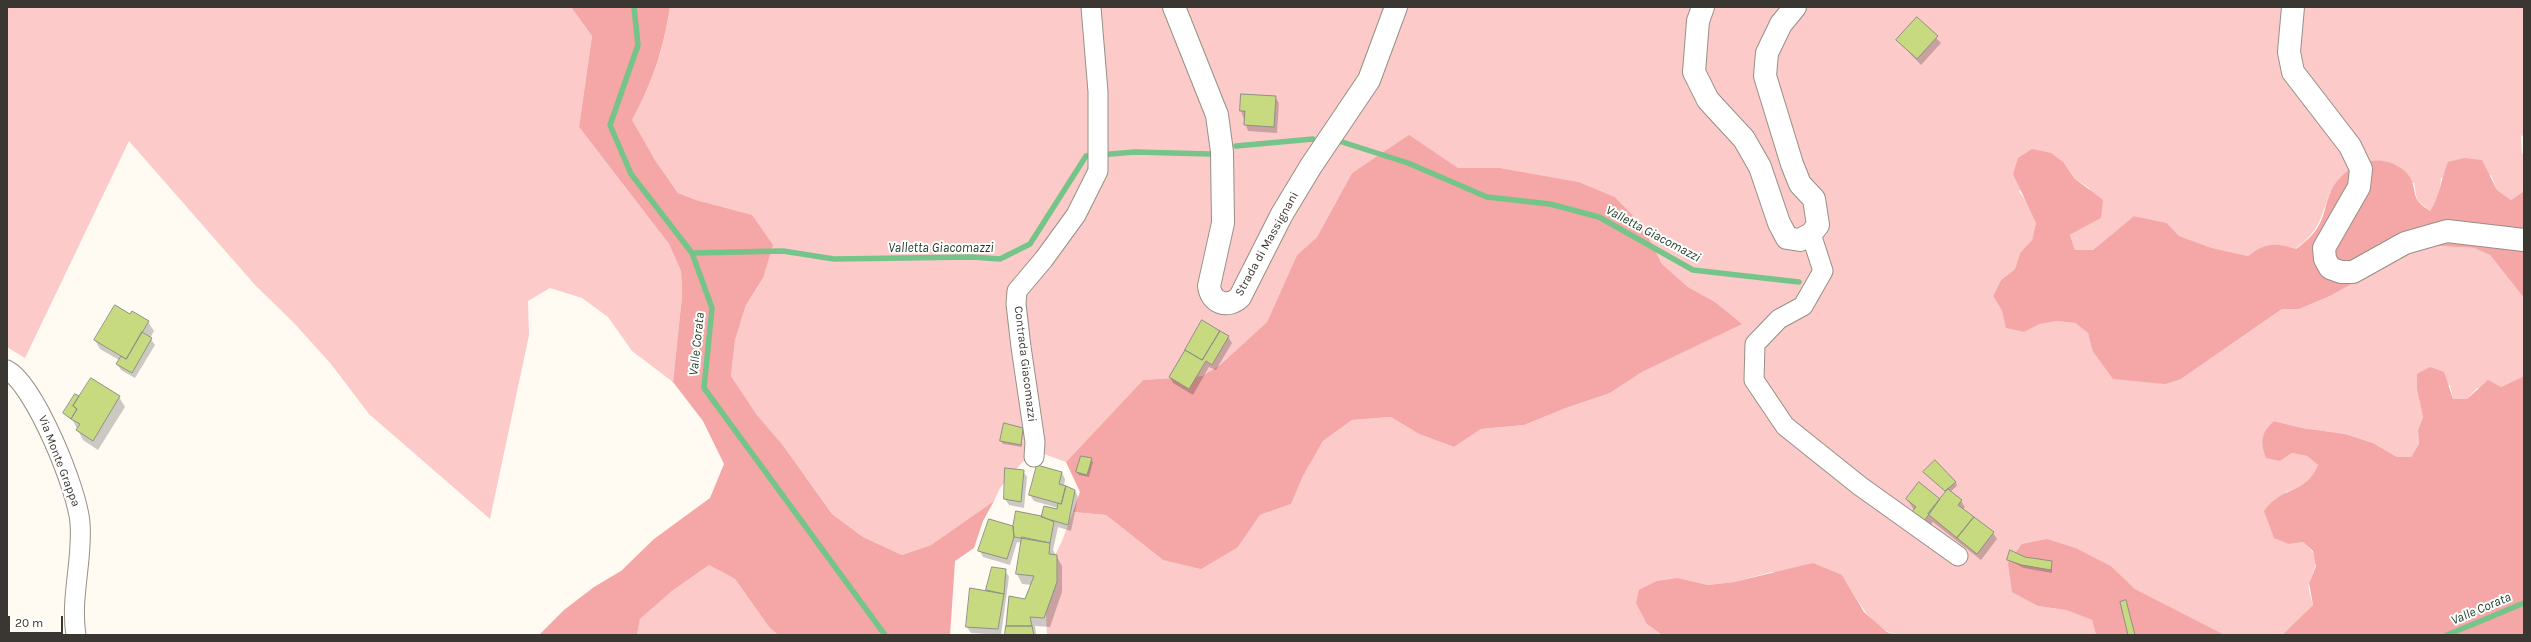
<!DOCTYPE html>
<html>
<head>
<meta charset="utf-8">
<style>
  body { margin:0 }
  #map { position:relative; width:2531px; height:642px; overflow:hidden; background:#fffbf3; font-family:Karla,sans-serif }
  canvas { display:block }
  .frame { position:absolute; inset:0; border:8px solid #3a3732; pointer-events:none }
  .scale { position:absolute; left:8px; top:616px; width:55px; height:18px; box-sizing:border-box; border:2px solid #3a3732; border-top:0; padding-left:5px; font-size:12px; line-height:14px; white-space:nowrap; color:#3a3732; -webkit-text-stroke:3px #fff; paint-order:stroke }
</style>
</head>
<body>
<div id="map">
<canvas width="2531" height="642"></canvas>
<div class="frame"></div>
<div class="scale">20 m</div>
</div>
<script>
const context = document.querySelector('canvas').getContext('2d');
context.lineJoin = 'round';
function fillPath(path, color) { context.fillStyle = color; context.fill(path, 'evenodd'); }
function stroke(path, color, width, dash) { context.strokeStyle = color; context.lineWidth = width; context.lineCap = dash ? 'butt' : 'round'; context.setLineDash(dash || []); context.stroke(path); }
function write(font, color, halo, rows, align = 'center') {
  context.font = font + ' Karla,sans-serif'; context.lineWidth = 4; context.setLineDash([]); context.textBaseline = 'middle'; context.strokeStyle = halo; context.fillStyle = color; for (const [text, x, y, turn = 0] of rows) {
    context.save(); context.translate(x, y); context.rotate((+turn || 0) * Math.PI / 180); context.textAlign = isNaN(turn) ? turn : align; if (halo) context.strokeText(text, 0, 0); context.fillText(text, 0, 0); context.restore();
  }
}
fillPath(new Path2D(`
  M7,7H571L592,36L579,127L669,244L681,271L682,296L673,382L632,351L608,317L582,298L550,288L528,301L529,335L490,519L369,414L331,364L294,323L255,285L129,141L25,358L7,347Z
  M670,7H2524V135L2521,136L2522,153L2524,154V191L2511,200L2497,190L2491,175L2441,178L2439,195L2430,211L2417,200L2414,183L2330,192C2321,218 2319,232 2295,249C2274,242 2266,242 2248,256L2212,248L2179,236L2167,223L2134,216L2093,250H2075L2070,235L2101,218L2089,188L2074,178L2064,163L2019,191L2029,206L2036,223L2032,240L2020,253L2015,269L2001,280L1993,296L2002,311L2007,328L2024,332L2040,324L2057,321L2075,323L2088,333L2092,350L2181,379L2282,309H2299L2330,296L2422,245L2474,248L2490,255L2524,298V376L2501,387L2477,388L2467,399H2453L2450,385L2417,390L2423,417L2418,430L2419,444L2411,457H2397L2373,443L2345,434L2302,428L2274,421L2280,461L2292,453L2307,456L2318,465C2311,481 2303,486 2286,492L2289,544L2303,542C2323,560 2316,562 2309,583C2307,588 2312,600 2313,605L2282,635H2225L2135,589L2111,566L2078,549L2038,606L2066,610L2092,620L2096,635H1896C1869,626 1856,597 1842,575L1772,572L1734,582L1708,585L1678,578L1647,624L1662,635H1047L1044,578L1062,541L1073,512L1106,515L1163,560L1238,547L1260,515L1291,504L1303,476L1323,441L1352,420L1391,417L1419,434L1454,447L1481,429L1524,425L1566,408L1610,393L1642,372L1741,324L1715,302L1688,287L1662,264L1642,225L1615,197L1579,182L1500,168H1458L1409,136L1352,173L1317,237L1297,255L1267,322L1220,365L1202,376L1143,380L1066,462L1033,450L1000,488L994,501L931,545L902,555L863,537L832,514L782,444L757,415L731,376L735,340L746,305L763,278L699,201L678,193L655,160L631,120C653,83 664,48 670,7Z
  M709,565L735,579L769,627L778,635H637L640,619L672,591Z`), '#fccac9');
fillPath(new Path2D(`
  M571,7H670C663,51 653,81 632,120L655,160L678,193L699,201L752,215L773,245L763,278L746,305L735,340L731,376L757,415L782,444L832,514L863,537L902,555L931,545L994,501L983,521L974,548L955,561L950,635H778L769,627L735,579L709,565L672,591L640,619L637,635H539L564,610L594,587L621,571L654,539L710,498L724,464L703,421L673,382L682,296L681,271L669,244L579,127L592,36Z
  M1409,135L1458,168H1500L1579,182L1615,197L1642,225L1662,264L1688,287L1715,302L1742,324L1642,372L1610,393L1566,408L1524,425L1481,429L1454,447L1419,434L1391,417L1352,420L1323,441L1303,476L1291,504L1260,515L1238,547L1201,569L1163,560L1106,515L1073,512L1080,492L1066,462L1143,380L1202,376L1220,365L1267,322L1297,255L1317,237L1352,173Z
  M2032,149L2051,153L2064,163L2074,178L2103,200L2101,218L2070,235L2075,250H2093L2134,216L2167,223L2179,236L2212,248L2248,256C2266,242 2274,242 2296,249C2305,242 2313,236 2319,225C2325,215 2326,201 2331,191C2344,165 2377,150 2402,169C2417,180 2412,193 2418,201C2421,205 2426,208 2430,211C2440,196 2441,179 2448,162L2464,158L2482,160L2497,190L2511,200L2524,191V298L2490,255L2474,248L2422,245L2330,296L2299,309H2282L2181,379L2165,384L2113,379L2092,350L2088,333L2075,323L2057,321L2040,324L2024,332L2006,328L2002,311L1993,296L2001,280L2015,269L2020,253L2032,240L2036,223L2013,174L2018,158Z
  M2430,367L2444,372L2453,399H2467L2488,380L2501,387L2524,376V635H2282L2313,605L2309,583L2316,566L2313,551L2303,542L2289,544L2274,538L2264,511C2283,485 2305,495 2318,465L2307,456L2292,453L2280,461L2266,458C2260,441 2261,433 2274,421L2302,428L2345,434L2373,443L2397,457H2411L2419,444L2418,430L2423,417L2417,390V374Z
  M2047,539L2078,549L2111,566L2135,589L2225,635H2096L2092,620L2066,610L2038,606L2012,592L2008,563L2022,544Z
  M1813,563L1842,575L1864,612L1887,632L1896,635H1662L1647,624L1636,603L1639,590L1657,581L1678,578L1708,585L1734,582Z`), '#f5a6a6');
fillPath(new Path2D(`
  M1917,18L1941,43L1921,65L1897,40Z
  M1275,97L1279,103L1277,133L1248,131L1241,111Z
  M130,315L148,322L154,331L150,338L155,345L135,378L121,370L117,364L119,360L100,349L95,340Z
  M1228,337L1232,343L1216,370L1209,367L1193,395L1173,383L1170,377Z
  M91,379L119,397L125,407L98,450L83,440L73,421L64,413L75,395L79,399Z
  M1005,424L1022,429V447L1003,444L1001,441Z
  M1091,459L1093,462L1089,477L1079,475L1077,472Z
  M1935,462L1956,483L1957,486L1950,492L1961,501L1965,507L1963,509L1993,533L1997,539L1981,560L1933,522L1926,529L1907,499L1940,501L1946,492L1924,472Z
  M1023,471L1027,477L1024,508L1009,505L1005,499Z
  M1062,473L1065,479L1064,486L1075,490L1078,497L1071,531L1058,527L1053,550L1062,566V592L1050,627L1035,626L1036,635H1007L1032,585L1022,584L1017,574L1022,543L1017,542L1010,565L983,557L980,551L1013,527L1057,510L1058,508L1034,501L1030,495Z
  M2025,558L2052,562V573L2024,568L2008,560Z
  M993,568L1005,570L1009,577L1001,635L971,633L967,627L971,589L986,591Z`), '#0003');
stroke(new Path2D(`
  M634,7L638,45L610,125L631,174L692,253L712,308L704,388L885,635
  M1339,141L1408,163L1487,197L1550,204L1599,217L1693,270L1799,282
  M1236,146L1313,139
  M692,253L783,251L834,259L972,257L1000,259L1030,244L1086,156L1135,152L1210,154
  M2447,635L2524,603`), '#75c489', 5.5);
const building = new Path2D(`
  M1917,17L1938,36L1917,59L1896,40Z
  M1241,94L1276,96L1274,127L1244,125L1245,111H1240Z
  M115,305L130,314L132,311L149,321L126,359L94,340Z
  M1202,320L1220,331L1202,360L1185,350Z
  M1220,331L1229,336L1212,365L1206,361L1189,389L1169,377L1185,350L1202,360Z
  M142,332L152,338L132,373L116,364L121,356L126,359Z
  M91,378L120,396L93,441L76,430L80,424L71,419L77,409L73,406Z
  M75,394L79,396L73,406L77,409L71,419L63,413Z
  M1004,423L1023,428L1021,445L1000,441Z
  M1081,456L1092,458L1087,475L1076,472Z
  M1935,460L1956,482L1945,491L1923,472Z
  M1037,465L1062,472L1059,484L1066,486L1061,504L1029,495Z
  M1005,468L1024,470L1021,502L1004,499Z
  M1919,482L1940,499L1922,524L1910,514L1916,507L1906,499Z
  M1066,486L1075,490L1068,525L1041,517L1044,506L1057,509L1058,503L1061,504Z
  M1948,489L1962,500L1958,505L1974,517L1957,538L1928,514Z
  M1016,511L1041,516L1054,522L1050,543L1014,537L1013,526Z
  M1974,517L1994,532L1977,554L1957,538Z
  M989,519L1013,526L1014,537L1007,559L978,551Z
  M1022,537L1050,543L1049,554L1057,555V582L1044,618L1030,617L1032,626H1006L1009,596L1025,599L1034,576L1016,574Z
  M2010,550L2025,557L2052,561L2051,570L2022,565L2007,560Z
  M992,567L1006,569L1004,594L986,590Z
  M970,588L1004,594L998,629L966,627Z
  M2126,600L2135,635H2128L2120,602Z
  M1006,626H1032L1034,635H1005Z`);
fillPath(building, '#c8da80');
stroke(building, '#8e9184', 1);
const street = new Path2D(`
  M1811,234L1823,271L1803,306L1779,319L1755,344L1754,380L1785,426L1860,486L1958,556
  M7,370C35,385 78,491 80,523C83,560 70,598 76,635
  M1034,457L1035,442L1021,347L1016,304L1017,291L1044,259L1076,215L1098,171V92L1091,7`);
const secondary = new Path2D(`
  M1174,7L1217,115L1222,152L1223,223L1209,286C1211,303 1228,309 1240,297L1282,214L1311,166L1369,80L1396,7
  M1703,7L1698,21L1694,72L1708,100L1744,139L1760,167L1779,223L1787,238L1800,240L1811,234L1818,225L1814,199L1800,184L1792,164L1765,76L1767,53L1781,24L1795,7
  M2293,7L2289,52L2293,72L2350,146L2361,169L2359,187L2324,248L2325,259L2330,268L2341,272H2353L2405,243L2447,231L2524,240`);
stroke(street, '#969084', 21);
stroke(secondary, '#969084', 24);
stroke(street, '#fff', 19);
stroke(secondary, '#fff', 22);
write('12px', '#3a3732', '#fff', [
  ["Strada di Massignani",1267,244,-61],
  ["Contrada Giacomazzi",1025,364,83],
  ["Via Monte Grappa",59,461,69]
]);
write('italic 13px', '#183921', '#fff', [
  ["Valletta Giacomazzi",1653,234,28],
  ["Valletta Giacomazzi",941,248],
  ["Valle Corata",697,344,-84],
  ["Valle Corata",2481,609,-23]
]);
</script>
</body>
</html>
